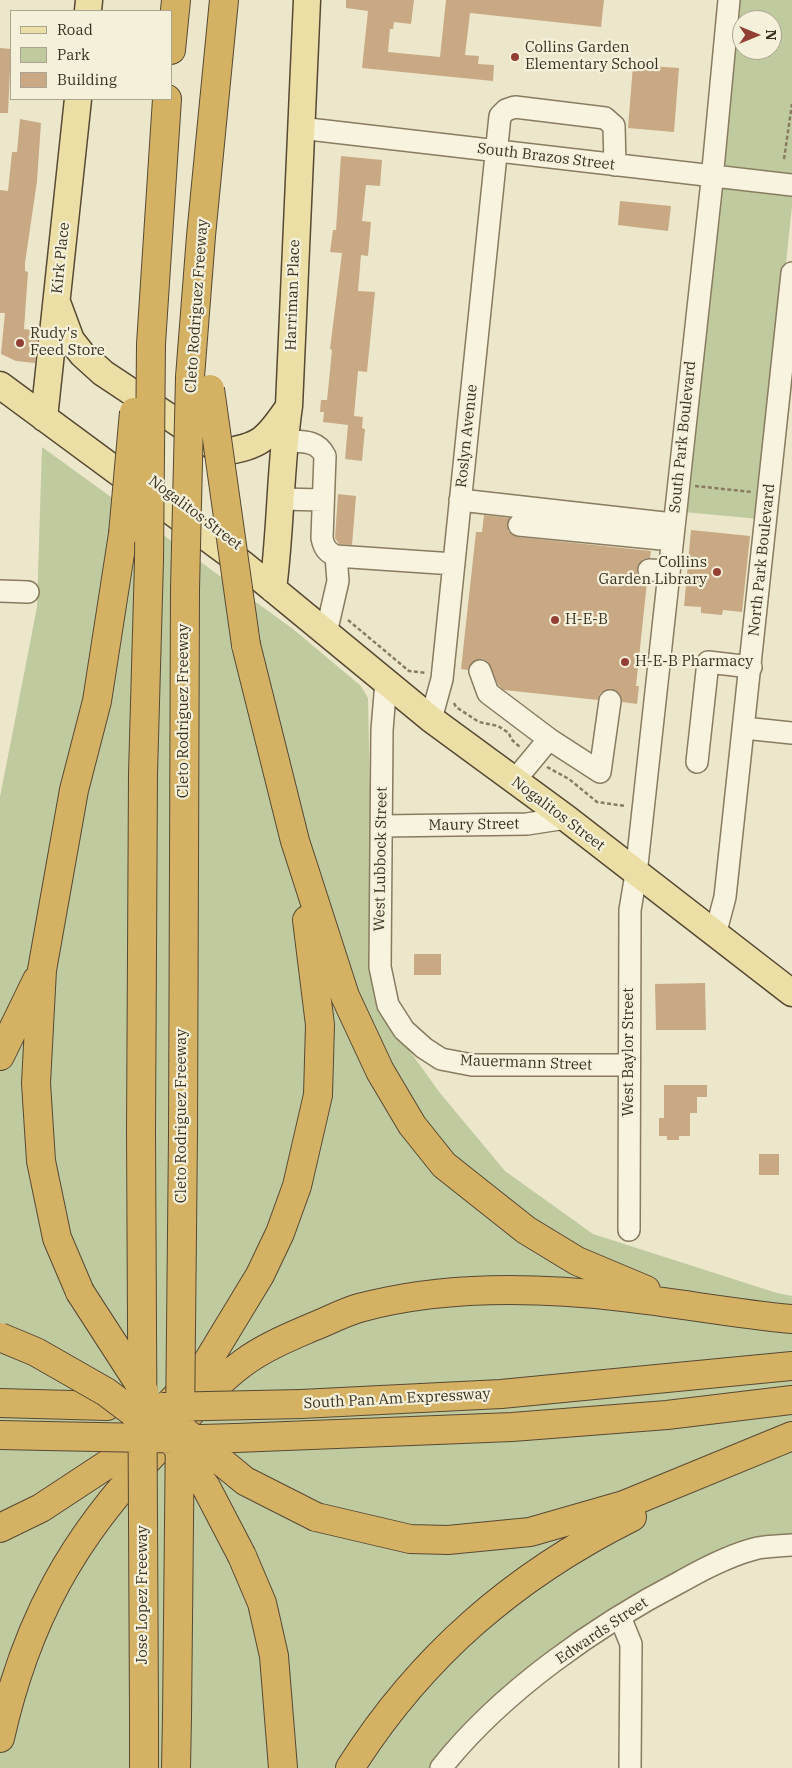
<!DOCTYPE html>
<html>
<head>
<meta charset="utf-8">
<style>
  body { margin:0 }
  #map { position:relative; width:792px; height:1768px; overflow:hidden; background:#ece7cb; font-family:"IBM Plex Serif",serif }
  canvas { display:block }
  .legend { position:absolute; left:10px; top:10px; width:162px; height:90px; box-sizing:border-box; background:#f4f0da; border:1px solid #aaa490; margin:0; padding:6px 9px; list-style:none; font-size:15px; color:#3a3122 }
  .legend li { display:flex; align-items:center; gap:10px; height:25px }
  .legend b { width:25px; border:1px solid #aaa490 }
  .north { position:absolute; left:732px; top:10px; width:50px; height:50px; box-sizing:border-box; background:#f4f0da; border:1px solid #aaa490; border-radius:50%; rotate:90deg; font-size:14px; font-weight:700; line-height:20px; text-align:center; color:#3a3122 }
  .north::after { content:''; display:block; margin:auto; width:18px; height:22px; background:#943f34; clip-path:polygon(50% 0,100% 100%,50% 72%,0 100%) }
</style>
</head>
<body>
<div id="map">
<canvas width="792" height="1768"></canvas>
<ul class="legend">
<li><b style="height:6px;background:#ecdfa6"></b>Road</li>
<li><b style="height:14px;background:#c0ca9f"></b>Park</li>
<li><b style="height:14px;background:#c8a983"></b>Building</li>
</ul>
<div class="north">N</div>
</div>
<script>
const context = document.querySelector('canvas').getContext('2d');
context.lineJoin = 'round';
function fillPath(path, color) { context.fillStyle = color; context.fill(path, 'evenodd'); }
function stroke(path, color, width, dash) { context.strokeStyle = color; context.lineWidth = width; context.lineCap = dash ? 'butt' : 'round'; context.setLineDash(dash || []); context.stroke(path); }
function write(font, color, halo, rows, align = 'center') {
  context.font = font + ' "IBM Plex Serif",serif'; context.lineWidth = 4.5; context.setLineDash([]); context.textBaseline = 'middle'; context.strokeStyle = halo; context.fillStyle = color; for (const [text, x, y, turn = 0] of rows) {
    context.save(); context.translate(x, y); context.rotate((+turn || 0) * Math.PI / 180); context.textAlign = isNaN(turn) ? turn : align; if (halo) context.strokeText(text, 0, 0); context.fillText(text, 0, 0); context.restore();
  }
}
fillPath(new Path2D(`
  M737,0H792V206L759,519L684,512ZM742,20H772V50H742Z
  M42,447L293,629L361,686L368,698L374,985L399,1036L440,1093L505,1171L593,1234L777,1293L792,1296V1536L756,1538L657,1582L550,1653L431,1768H0V797L37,607Z`), '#c0ca9f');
fillPath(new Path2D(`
  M346,0H414L411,24L394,22L393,29H390L388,52L440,57L446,0H604L601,27L470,13L465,55L479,56L478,64L494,65L493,81L362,68L368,11L346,8Z
  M0,48L11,49L8,113H0Z
  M633,65L679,68L674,132L628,128Z
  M20,119L41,123L37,181L25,263V271L28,272L24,329L38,331L35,363L16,361L1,354L5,313H0V190L8,191L12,152H17Z
  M341,156L382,160L380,186L366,185L362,221L371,222L368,256L361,255L358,291L375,292L367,372L358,371L354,416L363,417L362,428L365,429L362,461L345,459L348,425L323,422L324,412H320L321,400H327L328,391L332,350L330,349L342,253L330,252L333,230H336Z
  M620,201L671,206L668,231L618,225Z
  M338,494L356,496L352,545L339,544L335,538Z
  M484,515L509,518L508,531L518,537L651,551L650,558L643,559L637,569L638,576L647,582L636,686H639L637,704L622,702L618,692L611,689L600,693L598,700L504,690L498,685L488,662L483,659L471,663L468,670L461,669L476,532H482Z
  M691,530L750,536L742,612L723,610L722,615L701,613V607L684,606Z
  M414,954H441V975H414Z
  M705,983L706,1030H656L655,984Z
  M664,1085H707V1097H697V1113H690V1136H679V1140H667V1136H659V1118H664Z
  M759,1154H779V1175H759Z`), '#c8a983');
const minor = new Path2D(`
  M300,128L792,185
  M284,441C301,442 317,439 325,456L322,538C324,548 327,552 336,556L454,564
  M281,499L323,500
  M460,500L673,524
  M519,525L672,540
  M649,570L668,571
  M0,591L28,592
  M326,633L338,581L336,556
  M480,671L488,693L549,739
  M386,682L382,730L380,967L388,1005L404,1030L424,1048L441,1059L472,1065H629
  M431,719L442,679L500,116L506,110L515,107L605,118L614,126L615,165
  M744,728L792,733
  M697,762L708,662L751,667
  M515,780L549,739L600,772L610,701
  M382,826L527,824L566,818
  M715,935L725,897L792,273
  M629,1230L630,910L636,874L711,190L729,0
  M620,1617L631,1644L630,1768
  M441,1768C501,1692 597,1625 682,1581C705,1568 732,1554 758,1548C769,1546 781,1546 792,1545`);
const major = new Path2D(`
  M88,11L89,0
  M58,305L71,340L82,354L103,373L222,452C260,447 267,439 288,408
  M0,385L244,565L431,719L566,818L792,993
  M44,418L78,99
  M273,589C281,528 280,467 289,406L307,0`);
const highway = new Path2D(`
  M171,50L176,0
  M151,344L167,99
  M190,377L201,236L224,0
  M246,645L295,841L345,996L380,1071L412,1125L444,1165L526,1230L577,1261L646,1290
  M0,1056L37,980
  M141,1131L143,774L149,561
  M183,1135L185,589
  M80,1292L57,1238L41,1161L36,1083L42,970L74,790L97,701L123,534
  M0,1403L107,1406
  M301,1404L501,1394L792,1366
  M183,1421C202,1400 220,1380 243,1363C263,1348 287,1338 310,1328C326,1322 342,1313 359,1308C444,1285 536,1287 623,1297C679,1303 735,1314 792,1319
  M0,1435L46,1436
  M236,1438L512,1427L667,1415L792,1400
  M316,1517L410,1539L448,1540L530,1532L624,1505L792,1436
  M0,1528L41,1508L117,1458L203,1369L260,1275L280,1233L297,1186L318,1095L320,1025L307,920
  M242,1556L262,1603L274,1656L283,1768
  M0,1738C26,1622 73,1536 156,1451
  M144,1768V1714
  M176,1768L177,1717
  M350,1768C421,1656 514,1576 632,1517`);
stroke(minor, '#887b60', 24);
stroke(major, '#574933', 29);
stroke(highway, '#574933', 30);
stroke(new Path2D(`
  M784,159L792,104
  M695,486L752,492
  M348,620L409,671L426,673
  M454,703L456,707L479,722L498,726L509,733L511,739L521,748
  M547,767L569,779L597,802L625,806`), '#887b60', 2.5, [4, 2.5]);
stroke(minor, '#f7f3de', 21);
stroke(major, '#ecdfa6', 26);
stroke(highway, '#d4b163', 28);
const highwayBridge = new Path2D(`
  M210,389L246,645
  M123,534L134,412
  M149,561L151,344
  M185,589L190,377
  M141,1131L144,1714
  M80,1292L144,1391
  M0,1337L36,1352L106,1392L175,1444L206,1487L242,1556
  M162,1407L301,1404
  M172,1421L245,1481L316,1517
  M46,1436L201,1439L236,1438
  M177,1717L183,1135`);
stroke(highwayBridge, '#574933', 30, []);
stroke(highwayBridge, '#d4b163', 28);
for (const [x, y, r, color] of [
  [515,57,5,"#943f34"],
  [20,343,5,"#943f34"],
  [717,572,5,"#943f34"],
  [555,620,5,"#943f34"],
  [625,662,5,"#943f34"]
]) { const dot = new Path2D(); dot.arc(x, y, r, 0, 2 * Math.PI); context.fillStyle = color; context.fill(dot); stroke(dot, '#f4f0da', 2); }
write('15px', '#3a3122', '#f4f0da', [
  ["Collins Garden",525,48],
  ["Elementary School",525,65],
  ["Rudy's",30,334],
  ["Feed Store",30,351],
  ["Collins",707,563,"right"],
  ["Garden Library",707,580,"right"],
  ["H-E-B",565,620],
  ["H-E-B Pharmacy",635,662]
], 'left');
write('15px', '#3a3122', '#f4f0da', [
  ["South Brazos Street",546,157,7],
  ["Kirk Place",61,258,-84],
  ["Harriman Place",293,295,-88],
  ["Cleto Rodriguez Freeway",197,306,-86],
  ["Roslyn Avenue",467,436,-84],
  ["South Park Boulevard",683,437,-84],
  ["Nogalitos Street",195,513,37],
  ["North Park Boulevard",762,560,-84],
  ["Cleto Rodriguez Freeway",184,711,-90],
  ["Nogalitos Street",558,814,37],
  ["Maury Street",474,825,-1],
  ["West Lubbock Street",381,859,-89],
  ["West Baylor Street",629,1052,-90],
  ["Mauermann Street",526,1063,2],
  ["Cleto Rodriguez Freeway",182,1116,-90],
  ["South Pan Am Expressway",397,1399,-3],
  ["Jose Lopez Freeway",143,1595,-90],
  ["Edwards Street",602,1631,-34]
]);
</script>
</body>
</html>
